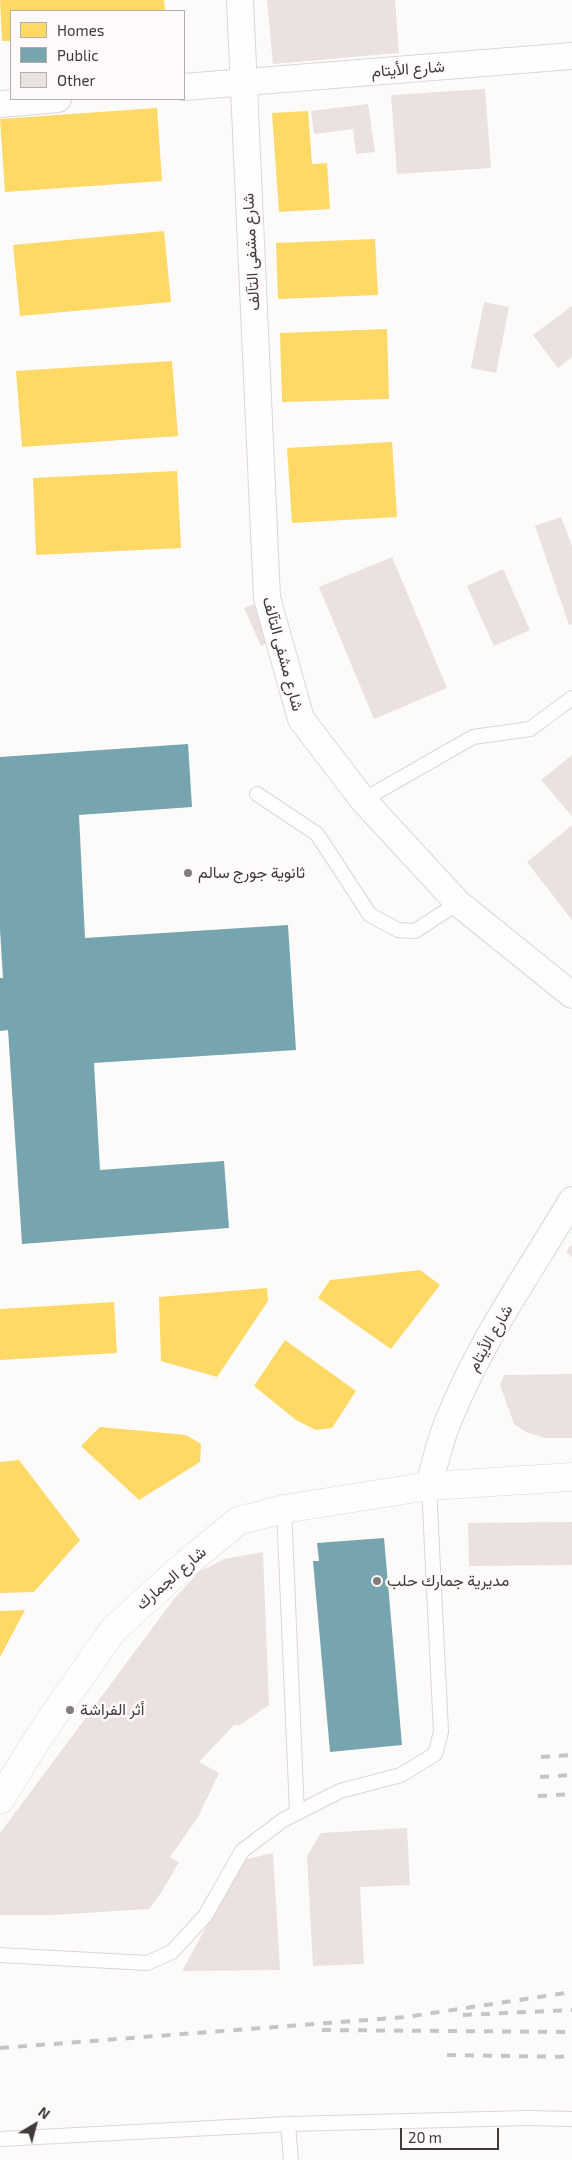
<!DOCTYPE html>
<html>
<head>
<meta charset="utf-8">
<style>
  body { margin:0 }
  #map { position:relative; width:572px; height:2160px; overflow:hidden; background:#fdfbfa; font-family:"Exo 2",sans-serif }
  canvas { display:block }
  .legend { position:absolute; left:10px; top:10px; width:175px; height:90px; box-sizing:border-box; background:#fefaf9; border:1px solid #b3adac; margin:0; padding:6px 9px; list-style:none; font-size:15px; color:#423a39 }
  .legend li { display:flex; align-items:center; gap:10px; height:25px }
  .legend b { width:25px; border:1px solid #b3adac }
  .north { position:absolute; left:10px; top:2100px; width:50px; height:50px; -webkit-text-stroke:4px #fefaf9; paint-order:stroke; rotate:37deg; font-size:14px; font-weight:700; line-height:20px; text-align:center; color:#423a39 }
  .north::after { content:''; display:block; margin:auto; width:18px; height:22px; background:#423a39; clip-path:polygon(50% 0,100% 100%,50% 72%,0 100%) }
  .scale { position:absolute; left:400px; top:2128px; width:99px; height:22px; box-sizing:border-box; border:2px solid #423a39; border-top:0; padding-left:6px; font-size:15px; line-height:18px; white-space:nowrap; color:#423a39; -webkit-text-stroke:4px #fefaf9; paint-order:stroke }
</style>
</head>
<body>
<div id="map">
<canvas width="572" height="2160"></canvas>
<ul class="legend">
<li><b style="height:14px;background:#ffd966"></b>Homes</li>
<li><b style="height:14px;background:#76a5af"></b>Public</li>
<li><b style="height:14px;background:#eae1e0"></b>Other</li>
</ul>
<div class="north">N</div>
<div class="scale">20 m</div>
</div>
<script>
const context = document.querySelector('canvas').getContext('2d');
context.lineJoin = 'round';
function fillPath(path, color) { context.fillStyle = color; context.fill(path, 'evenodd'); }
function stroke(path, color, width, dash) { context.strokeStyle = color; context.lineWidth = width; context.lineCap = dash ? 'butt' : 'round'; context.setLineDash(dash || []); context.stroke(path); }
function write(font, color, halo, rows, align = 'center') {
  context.font = font + ' "Exo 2",Vazirmatn,sans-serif'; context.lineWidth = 5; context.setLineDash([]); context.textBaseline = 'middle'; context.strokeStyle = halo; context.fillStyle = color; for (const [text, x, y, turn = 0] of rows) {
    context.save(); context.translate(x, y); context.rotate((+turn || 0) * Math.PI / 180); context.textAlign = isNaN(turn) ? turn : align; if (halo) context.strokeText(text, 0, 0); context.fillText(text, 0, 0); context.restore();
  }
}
fillPath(new Path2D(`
  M0,0H164L165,11H11V41H2Z
  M157,108L162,181L5,192L0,119Z
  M308,111L312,164L327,163L330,209L279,212L272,113Z
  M164,231L171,302L20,316L13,245Z
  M375,239L378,295L278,299L276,243Z
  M387,329L389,399L282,402L280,333Z
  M172,361L178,436L22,447L16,371Z
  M392,442L397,517L292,523L287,448Z
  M177,471L181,548L36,555L33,478Z
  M420,1270L440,1285L391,1349L318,1298L330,1280Z
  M267,1288L268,1301L217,1377L161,1361L159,1297Z
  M114,1302L117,1353L0,1360V1309Z
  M285,1340L356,1391L332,1428L316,1430L296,1420L254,1386Z
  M100,1427L186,1435L201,1444L200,1462L139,1500L81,1446Z
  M19,1460L80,1540L34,1592L0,1593V1462Z
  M25,1610L0,1657V1611Z`), '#ffd966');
fillPath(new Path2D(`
  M188,744L192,807L79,815L85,938L288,925L296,1050L94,1063L100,1170L224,1161L229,1228L22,1244L8,1030L0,1031V978H3L0,929V757Z
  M384,1538L402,1745L330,1752L313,1561H319L317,1543Z`), '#76a5af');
fillPath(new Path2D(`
  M267,0H395L399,53L273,64Z
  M485,89L491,168L397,174L391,95Z
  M368,104L375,152L356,154L353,129L314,134L311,111Z
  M484,302L509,307L496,373L471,368Z
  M572,306V357L558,368L533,335Z
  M561,517L572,546V624L569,625L535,526Z
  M392,557L447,688L374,719L319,587Z
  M503,569L530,630L494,646L467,586Z
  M260,601L277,638L261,646L244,608Z
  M572,755V816L541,780Z
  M572,825V920L527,862Z
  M572,1244V1257L566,1252Z
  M572,1374V1438H545L526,1432L514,1424L500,1385L504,1375Z
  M572,1522V1565L469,1566L468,1523Z
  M263,1552L269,1705L240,1725H234L199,1762L219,1773L198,1817L170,1857L179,1862L161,1893L149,1909L52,1915H0V1833L174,1599L199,1572L224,1559Z
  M407,1828L410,1885L360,1887L364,1964L313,1966L307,1856L321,1833Z
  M273,1853L280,1970L182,1971L243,1860Z`), '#eae1e0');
const lane = new Path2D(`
  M257,794L317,834L370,915L398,930L415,931L458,903
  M363,800L473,737L530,729L572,698
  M284,1509L297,1813
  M0,1955L147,1963L172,1952L205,1916L242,1851L283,1820L340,1791L401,1775L435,1754L441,1732L429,1486
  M288,2124L291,2160
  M0,2139L288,2124L527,2118L572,2119`);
const street = new Path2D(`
  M240,0L267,598L301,719L363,800L458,903L572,995
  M184,87L572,56
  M0,104L58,99
  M429,1486C435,1463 440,1439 450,1417C481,1340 530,1271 572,1200`);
const secondary = new Path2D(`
  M0,1800L40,1735L113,1630L187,1563L238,1521L284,1509L429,1486L572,1477`);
stroke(lane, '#ddd6d6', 16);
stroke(street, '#ddd6d6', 28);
stroke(secondary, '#ddd6d6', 29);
stroke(lane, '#fffefe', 14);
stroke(street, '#fffefe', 26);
stroke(secondary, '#fffefe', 28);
stroke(new Path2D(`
  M541,1757L572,1755
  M540,1777L572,1775
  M538,1796L572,1794
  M463,2015L572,2010
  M322,2030L572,2032
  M0,2048L406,2017L572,1992
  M447,2055L572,2057`), '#c6c5c4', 4, [9, 9]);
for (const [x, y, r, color] of [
  [188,873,5,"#837e7d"],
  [377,1581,5,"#837e7d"],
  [70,1710,5,"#837e7d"]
]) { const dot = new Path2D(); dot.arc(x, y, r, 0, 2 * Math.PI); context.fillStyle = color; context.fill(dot); stroke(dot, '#fefaf9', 2); }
write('16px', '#423a39', '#fefaf9', [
  ["شارع الأيتام",408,69,-4],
  ["شارع مشفى التآلف",251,252,-93],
  ["شارع مشفى التآلف",283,654,75],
  ["شارع الأيتام",490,1338,-60],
  ["شارع الجمارك",171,1578,-41]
]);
write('16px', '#423a39', '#fefaf9', [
  ["ثانوية جورج سالم",198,873],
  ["مديرية جمارك حلب",387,1581],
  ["أثر الفراشة",80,1710]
], 'left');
</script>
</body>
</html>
